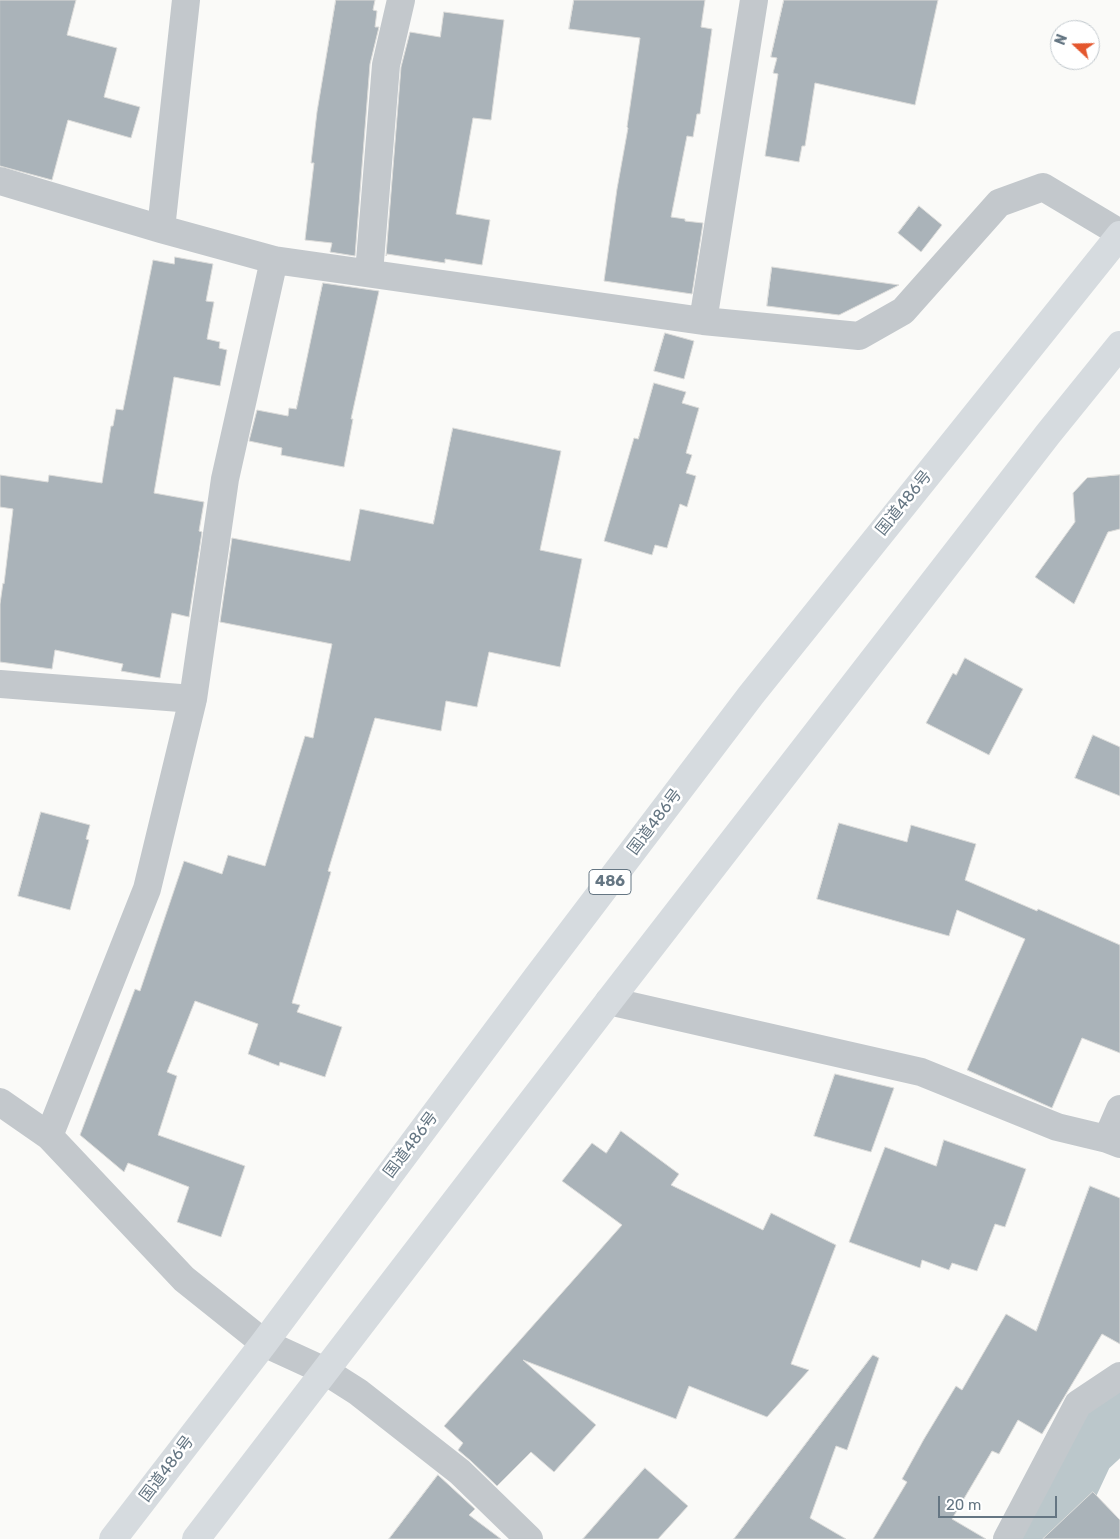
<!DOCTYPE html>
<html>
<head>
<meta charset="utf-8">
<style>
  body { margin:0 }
  #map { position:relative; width:1120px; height:1539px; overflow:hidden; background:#fafaf8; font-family:Rubik,sans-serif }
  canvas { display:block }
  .north { position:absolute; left:1050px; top:20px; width:50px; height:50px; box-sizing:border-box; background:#fff; border:1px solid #c1c8cd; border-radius:50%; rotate:291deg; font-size:14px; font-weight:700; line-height:20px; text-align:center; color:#657683 }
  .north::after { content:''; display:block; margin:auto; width:18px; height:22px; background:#e4572e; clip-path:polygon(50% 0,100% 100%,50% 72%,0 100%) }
  .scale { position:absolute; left:938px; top:1496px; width:119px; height:22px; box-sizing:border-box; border:2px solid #657683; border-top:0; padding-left:6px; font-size:15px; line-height:18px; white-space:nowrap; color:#657683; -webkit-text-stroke:4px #fff; paint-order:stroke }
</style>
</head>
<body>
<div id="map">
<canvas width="1120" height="1539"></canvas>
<div class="north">N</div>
<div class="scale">20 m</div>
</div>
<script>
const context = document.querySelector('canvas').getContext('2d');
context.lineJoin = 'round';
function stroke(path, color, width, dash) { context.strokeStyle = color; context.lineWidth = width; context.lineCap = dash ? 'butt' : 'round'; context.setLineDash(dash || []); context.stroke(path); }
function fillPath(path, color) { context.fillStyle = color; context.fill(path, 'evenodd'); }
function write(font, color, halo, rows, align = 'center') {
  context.font = font + ' Rubik,"Noto Sans JP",sans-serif'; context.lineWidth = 5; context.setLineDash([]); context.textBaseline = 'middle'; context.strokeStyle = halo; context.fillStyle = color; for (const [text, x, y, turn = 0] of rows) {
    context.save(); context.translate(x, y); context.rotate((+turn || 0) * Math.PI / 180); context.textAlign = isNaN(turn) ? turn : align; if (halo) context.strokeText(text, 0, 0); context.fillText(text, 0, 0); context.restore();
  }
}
stroke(new Path2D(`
  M1037,1539L1080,1447L1120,1410`), '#bbc7cb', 71);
const building = new Path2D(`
  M0,0H76L67,35L117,48L104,97L140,107L131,138L68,120L52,180L0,166Z
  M336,0H375L373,10L377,11L375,27H379L370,64L355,256L330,252L332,243L305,240L314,163H311L317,112Z
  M574,0H705L701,27L712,29L700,114H697L693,137L687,136L671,217L685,219V221L703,223L692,294L604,281L617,189L628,128L627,127L640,38L569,29Z
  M784,0H938L915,105L815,83L805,146H802L799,162L765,156L778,74L773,73L777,58L771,57Z
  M444,12L504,20L491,120L473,118L456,214L490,220L482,265L445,259V263L387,254L386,256L401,67L410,32L440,37Z
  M919,206L942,225L921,252L898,233Z
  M175,257L213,264L206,301L214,302L207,339L220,342L219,348L227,350L220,386L174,377L154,493L204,502L199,531L202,532L189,617L172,613L160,678L121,671L123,664L55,650L52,669L0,662V604L3,583L4,584L13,509L0,507V475L48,482L49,475L102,483L111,426H113L116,409L123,410L153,260L174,264Z
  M772,267L899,285L839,315L767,306Z
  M323,283L379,291L351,419H353L344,467L281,455L282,448L249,441L257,410L288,416L289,408L296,409Z
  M665,333L694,341L684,379L654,371Z
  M654,383L686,392L682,403L699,408L686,453L692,455L686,473L696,476L687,507L680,504L667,548L655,545L652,555L604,541L634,438L638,439Z
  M453,428L561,451L540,550L582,559L560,667L489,652L477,707L446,701L441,731L375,718L328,871L331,872L292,1003L300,1005L297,1012L342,1027L325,1077L280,1062L279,1066L248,1054L258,1024L195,1001L167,1072L177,1076L158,1135L245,1166L221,1237L177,1222L189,1187L128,1163L124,1172L80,1135L135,989L140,991L184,861L222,874L228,855L265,866L305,736L313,738L332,644L220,622L232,538L350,561L360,509L433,524Z
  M1120,475V529L1108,532L1074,604L1035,577L1075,522L1073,493L1087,478Z
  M965,658L1023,689L989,755L926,723L953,673L956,675Z
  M1093,735L1120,747V796L1075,778Z
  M41,812L90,825L86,839L89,840L70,910L18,896Z
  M839,823L907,842L911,825L976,844L965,880L1037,911L1038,909L1120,945V1053L1082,1038L1052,1108L967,1070L1025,939L957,910L949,936L817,899Z
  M835,1074L894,1088L871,1152L814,1136Z
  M621,1131L679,1174L671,1185L763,1230L771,1213L836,1245L791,1364L809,1370L767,1417L689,1386L676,1419L523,1360L596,1425L554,1472L531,1452L497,1486L471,1461L458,1450L463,1443L444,1426L622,1225L562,1181L592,1143L606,1153Z
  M944,1140L1026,1169L1005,1227L995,1224L977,1271L952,1263L949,1270L922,1260L920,1268L849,1242L885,1147L936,1166Z
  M1090,1186L1120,1198V1344L1102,1334L1042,1434L1018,1420L999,1454L992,1451L952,1519L986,1539H873L907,1482L902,1479L924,1439L956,1386L962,1390L1006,1314L1036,1331Z
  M873,1355L879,1358L847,1450L836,1446L810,1518L846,1539H734Z
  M645,1468L688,1506L658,1539H583Z
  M438,1475L475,1509L469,1515L501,1539H389Z
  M1093,1492L1120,1520V1539H1043Z`);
fillPath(building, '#aab3b9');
stroke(building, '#dcdcda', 1);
stroke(new Path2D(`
  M0,181L161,229L274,260L703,321L859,336L903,311L999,203L1043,187L1120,233
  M161,229L186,0
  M369,273L386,65L401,0
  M703,321L754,0
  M0,684L193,699
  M609,1001L921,1072L1057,1127L1107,1139L1120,1144
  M0,1102L49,1136L184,1279L264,1343L325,1371L358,1392L460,1472L529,1539
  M49,1136L147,889L193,699L225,479L274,260
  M1107,1139L1120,1109
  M1007,1539L1078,1404L1120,1376`), '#c3c8cc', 28);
stroke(new Path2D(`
  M113,1539L264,1343L537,977L751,695L1120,235
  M196,1539L609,1001L1048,434L1120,345`), '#d6dbdf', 28);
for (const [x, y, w] of [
  [610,882,42]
]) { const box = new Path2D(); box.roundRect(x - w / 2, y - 12.5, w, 25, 4); context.fillStyle = '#fff'; context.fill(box); stroke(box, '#657683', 1); }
write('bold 15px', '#657683', null, [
  ["486",610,882]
]);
write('16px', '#657683', '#fff', [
  ["国道486号",904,503,-51],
  ["国道486号",655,822,-53],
  ["国道486号",411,1145,-53],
  ["国道486号",167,1469,-53]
]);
</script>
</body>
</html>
